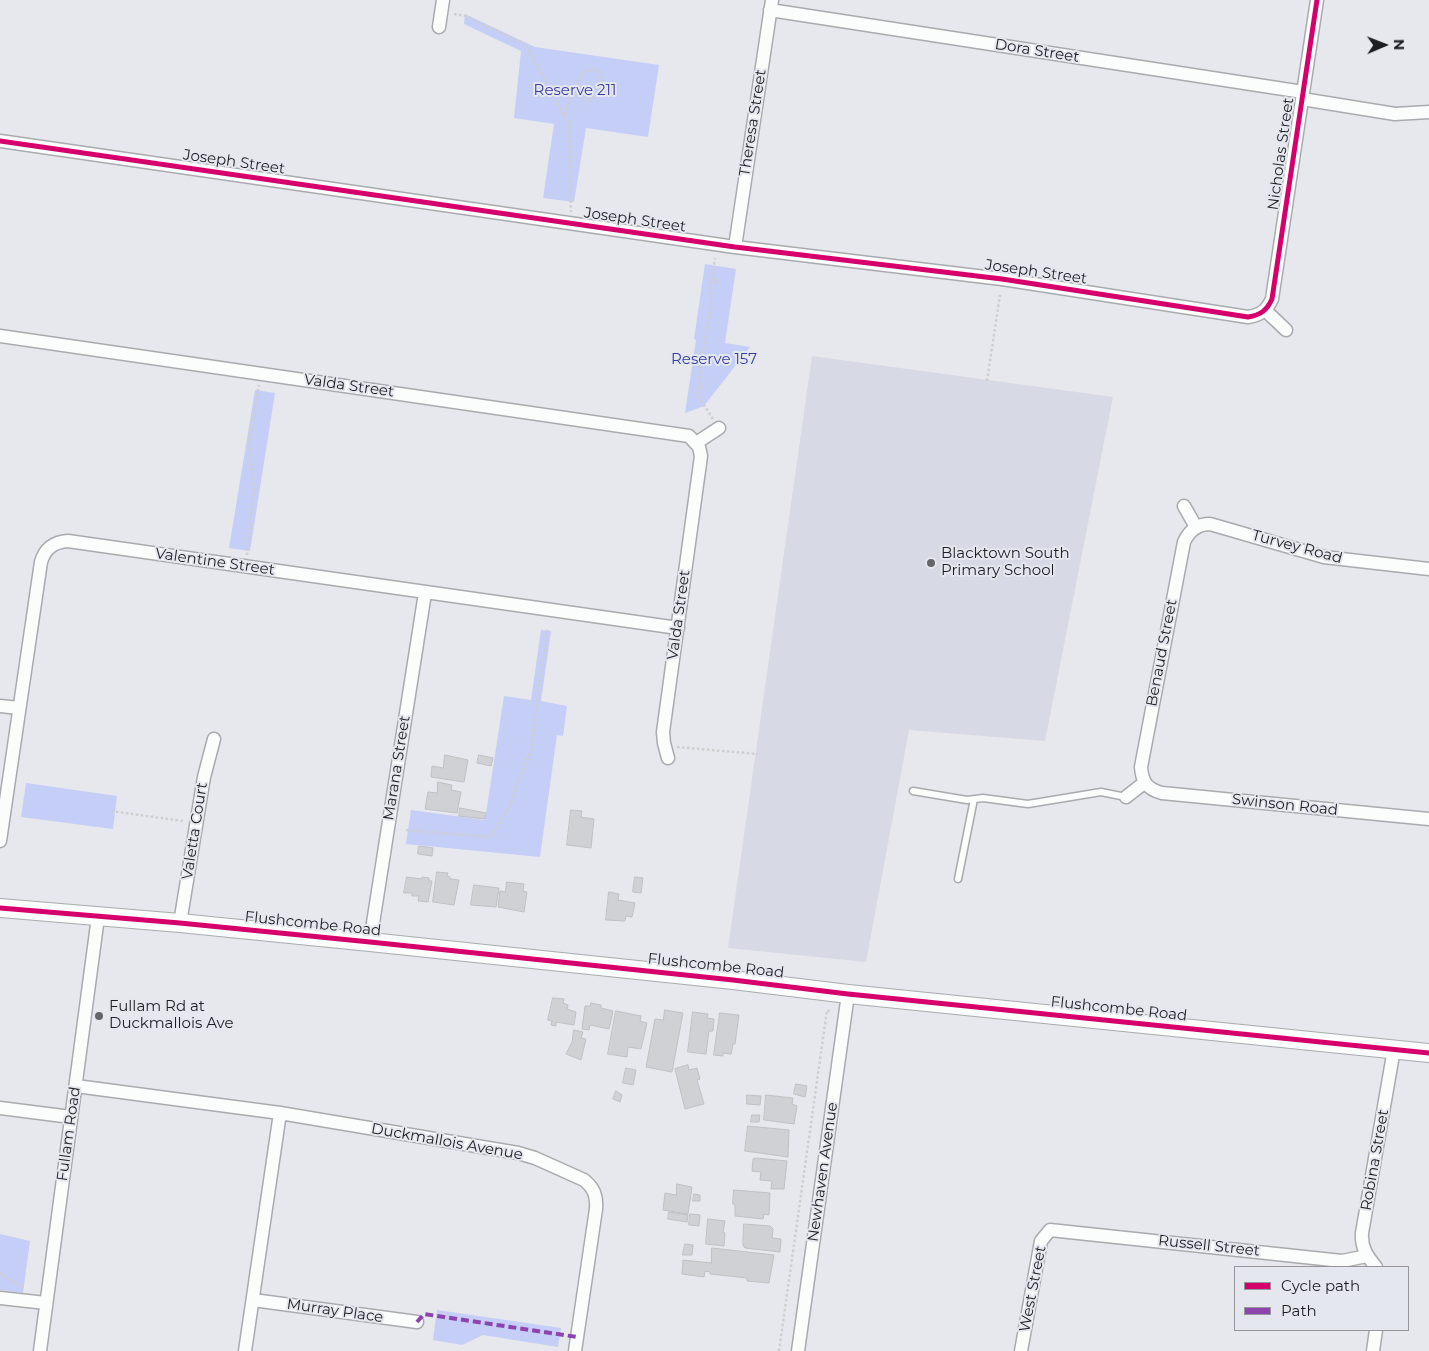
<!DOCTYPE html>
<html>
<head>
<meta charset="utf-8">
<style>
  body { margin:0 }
  #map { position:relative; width:1429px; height:1351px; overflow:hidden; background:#e7e8ed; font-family:Montserrat,sans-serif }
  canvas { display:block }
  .legend { position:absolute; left:1234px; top:1266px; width:175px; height:65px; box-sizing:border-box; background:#e5e7ef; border:1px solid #95979d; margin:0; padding:6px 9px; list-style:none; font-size:15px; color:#1d1e21 }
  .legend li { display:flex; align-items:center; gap:10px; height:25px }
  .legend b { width:25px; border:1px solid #95979d }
  .north { position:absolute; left:1359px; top:20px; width:50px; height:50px; -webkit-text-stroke:4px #e5e7ef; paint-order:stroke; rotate:89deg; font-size:14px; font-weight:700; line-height:20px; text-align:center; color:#1d1e21 }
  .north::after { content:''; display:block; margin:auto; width:18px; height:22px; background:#1d1e21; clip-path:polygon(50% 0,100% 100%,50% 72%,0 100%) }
</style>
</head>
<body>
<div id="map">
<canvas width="1429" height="1351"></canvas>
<ul class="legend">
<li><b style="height:6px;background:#d6006c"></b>Cycle path</li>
<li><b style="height:6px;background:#8e44ad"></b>Path</li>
</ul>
<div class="north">N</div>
</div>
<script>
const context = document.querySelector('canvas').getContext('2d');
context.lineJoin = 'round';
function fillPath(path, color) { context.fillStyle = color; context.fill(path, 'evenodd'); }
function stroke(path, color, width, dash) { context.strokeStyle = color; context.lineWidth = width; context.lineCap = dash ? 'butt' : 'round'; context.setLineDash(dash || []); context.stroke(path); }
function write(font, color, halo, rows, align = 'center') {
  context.font = font + ' Montserrat,sans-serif'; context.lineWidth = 4; context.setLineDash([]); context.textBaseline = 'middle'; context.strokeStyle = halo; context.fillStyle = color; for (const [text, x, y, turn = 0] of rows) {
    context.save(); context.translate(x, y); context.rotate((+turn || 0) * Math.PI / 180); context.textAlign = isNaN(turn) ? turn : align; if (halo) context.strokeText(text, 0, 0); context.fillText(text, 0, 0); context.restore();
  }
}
fillPath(new Path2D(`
  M812,356L1113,397L1045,741L909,730L866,962L728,948Z`), '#d7d9e4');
fillPath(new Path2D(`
  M465,14L535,47L659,65L648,137L586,128L574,202L543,198L554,124L514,118L521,51L464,24Z
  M705,264L736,269L725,343L750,347L704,406L685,413L696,340L694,339Z
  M255,390L275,393L250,551L229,548Z
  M541,630L551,631L541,701L567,706L563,736L557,735L540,857L406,844L411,810L485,820L504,696L531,700Z
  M26,783L117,796L113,829L21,817Z
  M0,1234L30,1241L23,1293L0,1290Z
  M437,1310L561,1328L558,1347L483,1335L462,1345L433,1340Z`), '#c5cef6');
const building = new Path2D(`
  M445,755L468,760L464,782L431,777L432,766L443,768Z
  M479,755L493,758L491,766L477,763Z
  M438,782L452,785L451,790L461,792L457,813L425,809L428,792L437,793Z
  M460,808L486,813L485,819L459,816Z
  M571,810L582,811L581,817L594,819L591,848L567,845Z
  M419,846L433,848L432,856L418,854Z
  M437,872L448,873L447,876L450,877V879L459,880L454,905L433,902Z
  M407,877L421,879L422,877L429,878V881H432L428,902L418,901L419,896H412V893H404Z
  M635,877L643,878L641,893L633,892Z
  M507,882L524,884L523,891L527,892L524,912L498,907L500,891L505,892Z
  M474,885L499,888L496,907L471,905Z
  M609,892L619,894L618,900L635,903L632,917L626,916L625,921L606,920Z
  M553,998L564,999L563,1003L568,1005L567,1009L576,1012L574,1025L556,1022V1026L551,1025L552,1021L548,1020Z
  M591,1003L601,1005V1008L613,1011L609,1029L590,1025L589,1030L582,1029L585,1006H590Z
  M665,1010L683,1013L672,1072L646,1067L655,1019L663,1020Z
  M616,1011L641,1016L640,1021L647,1023L641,1049L628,1047L627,1057L608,1054Z
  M693,1012L708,1014L707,1018L714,1019L713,1031H709L706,1054L688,1052Z
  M720,1013L739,1015L735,1044H733L731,1054L723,1053V1056L714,1055Z
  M574,1030L583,1032L581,1038L586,1039L581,1060L566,1054L572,1042Z
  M688,1065L689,1070L697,1068L700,1079L697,1080L704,1104L685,1109L675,1069Z
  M626,1068L636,1070L633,1085L623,1083Z
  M796,1084L807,1086L805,1097L794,1094Z
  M616,1091L622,1095L620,1102L613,1099Z
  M747,1095L761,1096L760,1105L747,1104Z
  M766,1095L793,1098L792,1104L797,1106L794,1124L764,1120Z
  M752,1115H760L759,1122H751Z
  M748,1126L789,1130L788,1157L745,1151Z
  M757,1158L787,1161L784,1189H771L772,1181L760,1180L761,1172L752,1171L753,1159Z
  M677,1184L692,1187L688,1214L663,1210L665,1193L676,1195Z
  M734,1190L770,1193L769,1215L764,1214L763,1219L735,1216V1205L733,1204Z
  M694,1194L700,1195V1201H693Z
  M669,1212L688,1215L687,1222L668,1219Z
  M690,1214L700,1215L699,1226L689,1225Z
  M708,1219L725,1221L723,1232L725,1233L724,1246L706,1244Z
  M744,1224L770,1226L773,1229L772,1238L781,1239L780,1252L745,1248L743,1245Z
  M685,1244L693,1245L692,1255H683Z
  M712,1248L774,1255L769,1283L747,1281V1278L710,1274V1272L705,1271L704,1277L682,1274L683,1260L711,1263Z`);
fillPath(building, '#d0d1d5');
stroke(building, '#bfc0c4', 1);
const lane = new Path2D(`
  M913,791L967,800L983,798L1028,804L1101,792L1126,797
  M958,879L974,799`);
const street = new Path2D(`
  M770,10L1303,92
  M439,27L443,0
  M1302,99L1395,114L1429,112
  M0,141L735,247L1002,279L1248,317C1261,315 1267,310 1272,299L1317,0
  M735,247L772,0
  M1266,311L1286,330
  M0,336L689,436L699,447L701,456L663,732L664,743L668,758
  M696,443L719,428
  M1184,506L1196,527
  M1429,569L1324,557L1210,524C1197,524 1189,531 1184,542L1141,767C1142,782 1147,789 1162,793L1429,819
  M0,706L19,708
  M1126,797L1144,783
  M0,841L41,562C45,548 54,542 68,541L678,628
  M180,923L204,777L214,739
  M370,942L425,593
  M76,1086L280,1113L518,1153L535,1158L584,1180C594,1188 597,1196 596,1209L575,1351
  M0,1108L71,1117
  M1376,1267C1367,1256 1361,1248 1362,1233L1394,1049
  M0,1298L46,1303
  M253,1300L417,1322
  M40,1351L98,917
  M245,1351L280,1113
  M798,1351L848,994
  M1021,1351L1041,1241L1050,1230L1342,1261L1367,1256
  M1373,1351L1376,1330`);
const secondary = new Path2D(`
  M0,908L180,923L370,942L733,980L848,994L1429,1053`);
stroke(lane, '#a9aaad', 9);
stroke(street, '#a9aaad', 15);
stroke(secondary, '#a9aaad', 20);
stroke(new Path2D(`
  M454,14L466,16L526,45L569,124L571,212
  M594,69L600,72L602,80L600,93L589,100L578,96L576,94V88L584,72Z
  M565,115L572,95L575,91
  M987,381L1000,295
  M713,419L697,394L698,388L702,389L703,385L698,384L711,306V283H716L717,280H712L715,258
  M247,555L254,489L249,444L259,385
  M677,747L758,754
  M111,811L183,821
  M406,830L489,837L493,835L510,805L531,750L548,628
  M0,1273L17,1284L24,1287
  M779,1351L827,1010L831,1012`), '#ceced0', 2.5, [2.5, 2.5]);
stroke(lane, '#fbfcfc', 6);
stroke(street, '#fbfcfc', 12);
stroke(secondary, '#fbfcfc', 18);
stroke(new Path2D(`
  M417,1322L424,1314L577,1337`), '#8e44ad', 4, [8, 4]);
stroke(new Path2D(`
  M0,141L735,247L1002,279L1248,317C1261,315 1267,310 1272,299L1317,0
  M0,908L180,923L370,942L733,980L848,994L1429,1053`), '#d6006c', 5);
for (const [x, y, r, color] of [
  [931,563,5,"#646568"],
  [99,1016,5,"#646568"]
]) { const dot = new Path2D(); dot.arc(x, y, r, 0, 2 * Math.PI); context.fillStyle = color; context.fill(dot); stroke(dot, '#e5e7ef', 2); }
write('15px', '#1d1e21', '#e5e7ef', [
  ["Dora Street",1037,51,9],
  ["Theresa Street",753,123,-81],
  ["Nicholas Street",1281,154,-82],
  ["Joseph Street",234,162,8],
  ["Joseph Street",635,220,8],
  ["Joseph Street",1036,272,8],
  ["Valda Street",349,386,8],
  ["Turvey Road",1297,547,15],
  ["Valentine Street",215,562,8],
  ["Valda Street",679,615,-82],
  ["Benaud Street",1162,653,-79],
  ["Marana Street",397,768,-81],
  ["Swinson Road",1285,805,6],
  ["Valetta Court",195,831,-81],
  ["Flushcombe Road",313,924,6],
  ["Flushcombe Road",716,966,6],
  ["Flushcombe Road",1119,1009,6],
  ["Fullam Road",69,1134,-82],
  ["Duckmallois Avenue",447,1142,10],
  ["Robina Street",1375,1160,-80],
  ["Newhaven Avenue",823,1172,-82],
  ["Russell Street",1209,1246,6],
  ["West Street",1033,1289,-79],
  ["Murray Place",335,1311,8]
]);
write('15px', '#353b9f', '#e5e7ef', [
  ["Reserve 211",575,91],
  ["Reserve 157",714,360]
]);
write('15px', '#1d1e21', '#e5e7ef', [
  ["Blacktown South",941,554],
  ["Primary School",941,571],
  ["Fullam Rd at",109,1007],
  ["Duckmallois Ave",109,1024]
], 'left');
</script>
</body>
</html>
